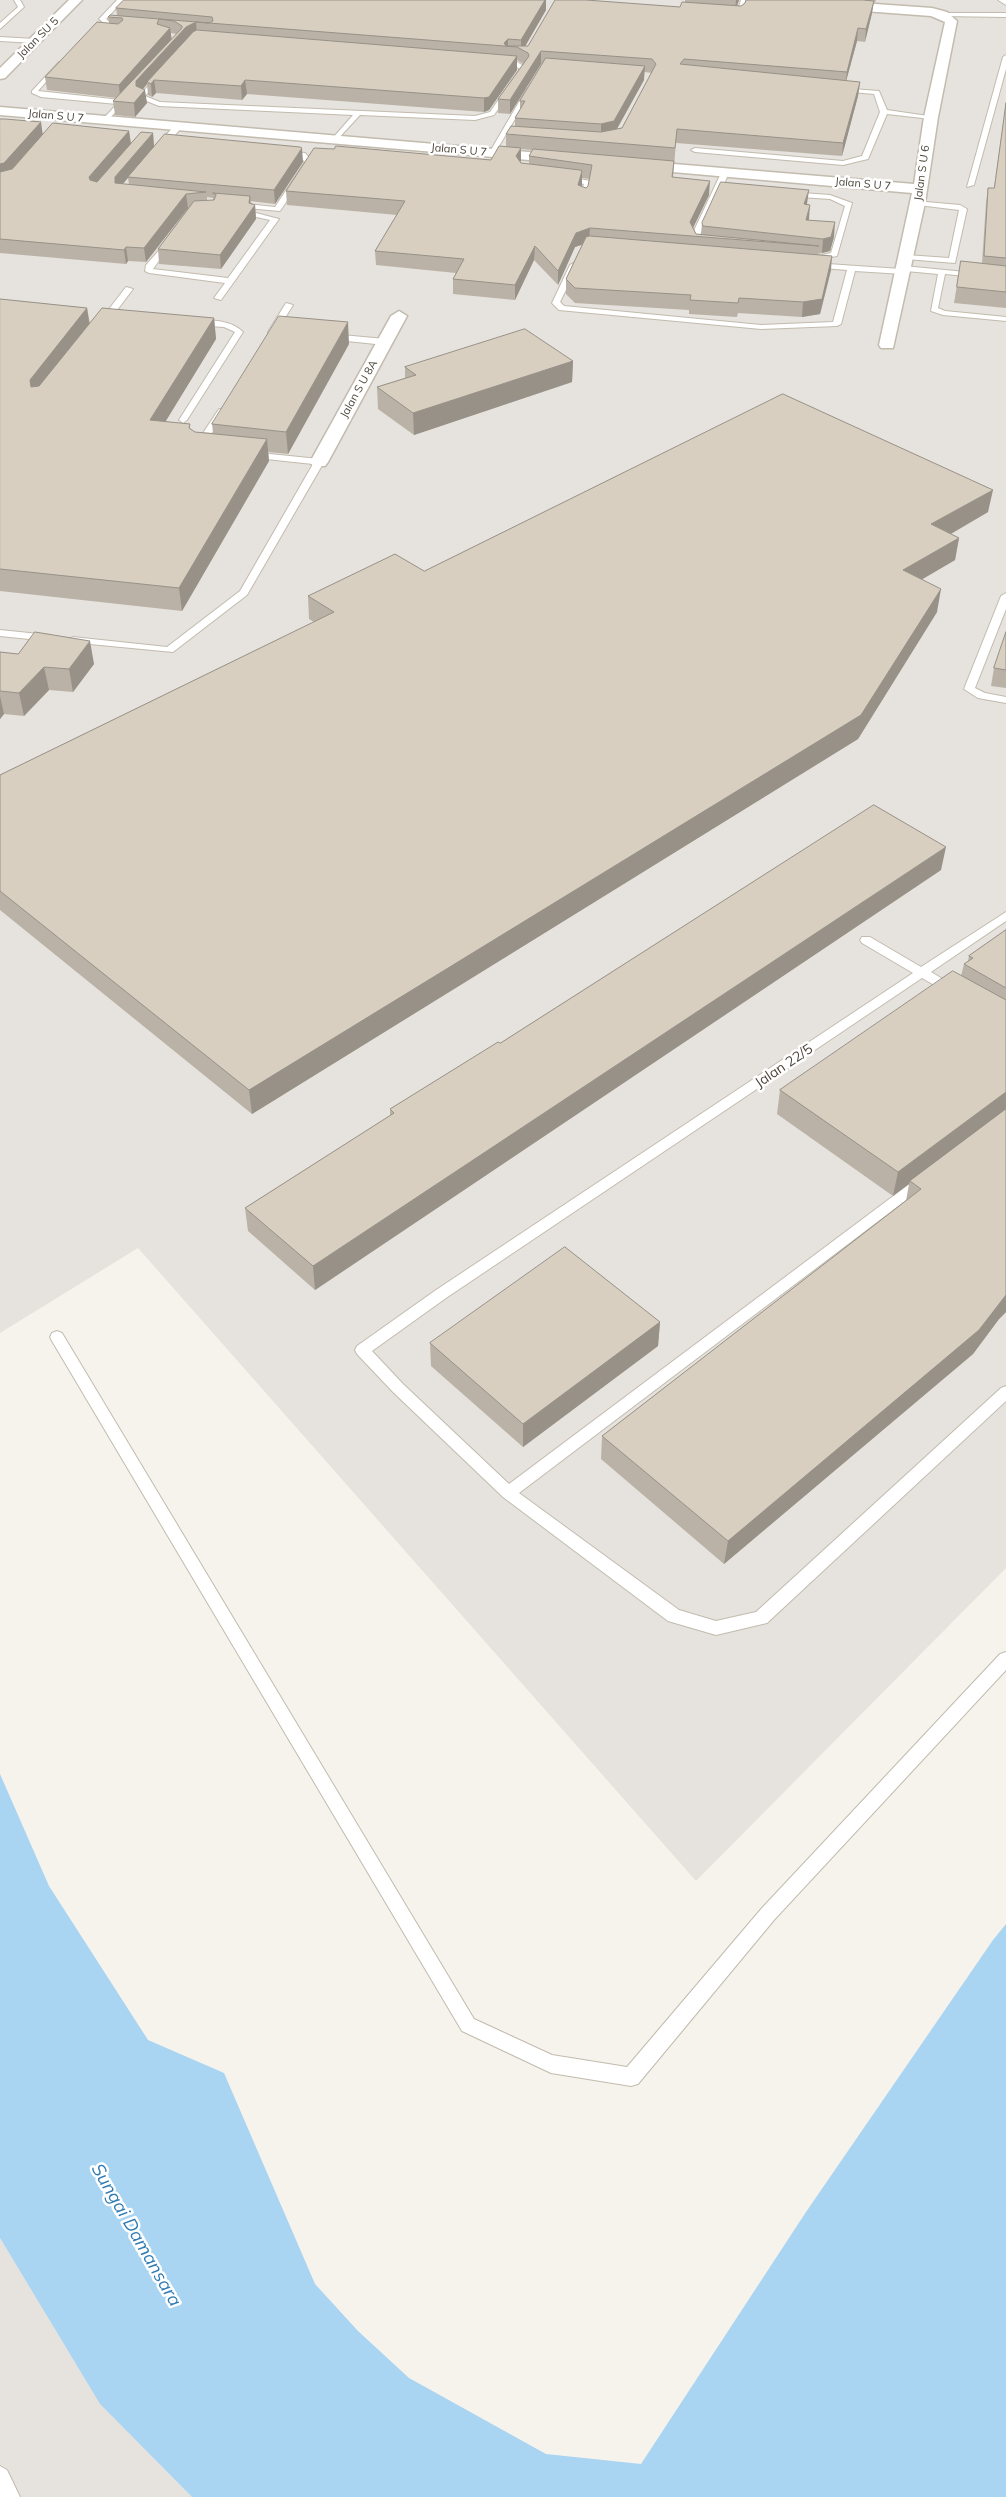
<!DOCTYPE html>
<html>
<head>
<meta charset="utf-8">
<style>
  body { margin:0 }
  canvas { display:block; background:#f6f3ec }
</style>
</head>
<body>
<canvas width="1006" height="2497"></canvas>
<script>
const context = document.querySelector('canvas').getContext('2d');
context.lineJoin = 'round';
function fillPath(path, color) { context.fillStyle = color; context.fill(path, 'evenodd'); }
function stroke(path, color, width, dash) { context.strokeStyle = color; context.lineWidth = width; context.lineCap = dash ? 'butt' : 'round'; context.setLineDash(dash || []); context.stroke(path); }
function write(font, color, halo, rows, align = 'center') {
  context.font = font + ' Mulish,sans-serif'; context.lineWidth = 5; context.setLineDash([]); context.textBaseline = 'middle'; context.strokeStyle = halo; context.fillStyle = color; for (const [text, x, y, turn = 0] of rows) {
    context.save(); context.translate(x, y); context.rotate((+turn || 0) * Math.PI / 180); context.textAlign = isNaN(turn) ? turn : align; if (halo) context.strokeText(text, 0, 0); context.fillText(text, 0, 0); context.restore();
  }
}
fillPath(new Path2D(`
  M0,0H1006V1568L696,1881L138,1248L0,1333Z
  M0,2238L100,2404L192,2497H0Z`), '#e6e2dd');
fillPath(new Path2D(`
  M0,1774L49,1886L148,2040L224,2073L315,2284L358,2331L409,2378L546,2454L641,2464L806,2212L993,1940L1006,1924V2497H192L100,2404L0,2238Z`), '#a9d4f2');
const service = new Path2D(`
  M14,0H20L24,7L0,29V23L18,7Z
  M117,0H124L106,19L110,22L127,24V26L106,25L99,19Z
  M741,0H747L741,16L728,15V13H737Z
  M998,0H1006V5Z
  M943,13H1006V17L941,16Z
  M0,37L35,39L38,41L35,43L0,41Z
  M197,37L517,62L527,68L494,115L475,120L360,115L336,141L332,139L353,115L159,106L139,98V96L189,41ZM198,41L515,66L520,69L490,112L475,116L160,102L145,96L193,43Z
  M1006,55V69L974,185L967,187L1003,57Z
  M59,62L61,65L38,91L121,100L125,96L130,97L106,122L102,120L117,104L41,97L32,93V91Z
  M529,88L532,90L495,153L488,155L526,90Z
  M839,88L879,91L887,110L935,117L931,119L887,114L868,159L843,165L695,152L691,150L695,148L843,161L862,156L880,112L874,94L841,91Z
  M176,124L183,126L161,151H155V147Z
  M281,151L305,153L313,162L280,211L234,207L233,205L237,203L275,207L305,162L300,157L281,155Z
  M722,171L729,173L699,237L701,242L708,245L704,247L695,246L691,237Z
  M561,176L591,181L586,200L579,198L584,184L561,180Z
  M789,192L830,195L852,203L837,256L822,259L806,255L810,253L822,255L831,253L845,206L830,199L786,196V192Z
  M915,201L960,205L967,209L955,263L906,259L902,257L906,255L949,258L959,210L918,205L914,203Z
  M252,212L279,219L221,300L214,298L225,283L149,273L145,271L146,265L169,239L173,241L153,269L228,278L270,220L252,216Z
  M574,263L578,265L560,302L564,306L761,325L833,322L847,270L810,267L809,265L813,263L901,269V266H904L1006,276V280L945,274L938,308L945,311L1006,317V321L943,315L931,311L938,274L906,271V274H903L855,271L841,324L837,326L761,329L559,310L552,303L570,265Z
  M126,287L133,289L105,326H99V322Z
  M286,303L293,305L275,334H269L268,332Z
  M193,321C208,319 232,320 243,332L187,420L183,423L179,420L235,332L224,327L193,325Z
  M331,334L385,339L389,342L385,345L328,339V335Z
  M219,409L226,411L201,450H195L193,448Z
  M250,452L319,459L324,462L247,595L173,652L69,642L68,640L73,637L167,647L240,591L313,464L247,457V453Z
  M1006,593V609L975,688L985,693L1006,697V703L978,698L964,689L1001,596Z
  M0,630L49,635L54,638L49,641L0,636Z
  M1006,912V921L931,972L958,988L960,991L958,994H950L922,978L446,1298L372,1351L403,1384L509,1484L916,1179H926L928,1182L926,1185L519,1493L679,1610L716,1621L756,1612L1001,1388L1006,1386V1401L767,1623L716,1635L668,1621L503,1497L393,1392L357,1354L355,1350L357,1346L436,1290L913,973L862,943L860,940L862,937H870L921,967Z
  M57,1331L62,1333L474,2019L552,2055L627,2067L762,1908L1000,1654L1006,1652V1670L774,1920L638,2084L631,2086L551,2073L462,2031L52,1341L50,1337L52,1333Z
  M0,2466L7,2470L20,2497H0Z`);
const minor = new Path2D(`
  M69,0H82L5,78L0,79V68Z
  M764,0H819L932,8L947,12L957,21L938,117L925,203L893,348H881L879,345L912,193L638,169L631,165L638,161L914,184L924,117L945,22L931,16L770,4Z
  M0,107L564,155L571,159L564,163L0,115Z
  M399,311L407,316L328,462L325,466H313L310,462L391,316Z`);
stroke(service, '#c2bbae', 2);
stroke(minor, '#c2bbae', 3);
fillPath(service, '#fff');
fillPath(minor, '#fff');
fillPath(new Path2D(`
  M124,0H546V10L525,46H528L680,7L685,2V0H739L737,6H741L745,3L746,0H876L875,2H873L872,13L865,42L857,41L846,81L860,82L858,96L842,156L676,143L673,177L709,195L693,228L696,234H701L702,223L807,204L808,220L834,237L830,251L822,253H819L818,255L831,270L820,314L802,317L738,313L737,317L689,314V310L575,303L566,294V279L582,245L575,247L558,285L534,260L515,300L453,294V279L456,273L376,265L375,251L397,215L287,205L286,191L491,160L506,146V134L515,126V118L520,111V101L542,64H541L510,114L498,113V99L523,64L517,60V70L489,110L484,112L247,94L242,100L156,93L152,97L148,95L147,84L143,89L147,103L135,117L115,115L113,101L117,98L47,90L45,77L109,23L108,17L117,15L116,8ZM171,33L176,34L171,40ZM644,72L652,73L622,128L617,129L644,80ZM521,149L532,150L529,156V164L520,163ZM582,178L590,179L588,186L586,188L581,186Z
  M1006,103V308L954,303L961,261L982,263L986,203L988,188H994Z
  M0,119L43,134L129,131L131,143L153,133L154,147L303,162L275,204L250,201L251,203L255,205L256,219L221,269L159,264L158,249L188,208L146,262L128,261L126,264L0,253ZM128,177L129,185L122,184ZM207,197L213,198V200H207Z
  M0,299L87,308L90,323L214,318L216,339L165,422L190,424V429L195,432L213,433L212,424L349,344L288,454L268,452L269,461L182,611L0,591Z
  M573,361L572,382L414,435L378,409L377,387L405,378V367Z
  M988,512L951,534L959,538L955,560L922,579L937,612L858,739L252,1114L0,910V775L314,622L309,619L308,596L424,571Z
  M1006,632V688L991,686L994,668Z
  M0,652L94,664L73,692L49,690L24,716L4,714L0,719Z
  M941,870L315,1290L248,1231L245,1208L390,1116V1109L500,1043Z
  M1006,930V1312L999,1319L973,1354L724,1564L601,1459L602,1436L906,1201L909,1184L893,1196L777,1114L780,1090L961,976L964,964L968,961L969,956Z
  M660,1322L658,1346L523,1447L431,1366L430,1343Z`), '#bab2a6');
fillPath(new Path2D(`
  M545,0H546V10L523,50L521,49V40Z
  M736,0H739L735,11Z
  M874,1L872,13L865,42L866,29Z
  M196,22L197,35L147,82V84L138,95L145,90L147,103L135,117L134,103L136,81L186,27Z
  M170,28L172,41L120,98L119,85Z
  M858,28L857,41L845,85L847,72Z
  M508,39V46H504V43Z
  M541,51V64L510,114V100Z
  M517,56V70L489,110L484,112V98Z
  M645,66L644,80L614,134L601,138V124Z
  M154,80L156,93L152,97L151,84Z
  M245,80L247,94L242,100L241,86Z
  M860,82L858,96L842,156L843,143Z
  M41,122L43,136L6,176L0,179V164Z
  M129,131L131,145L91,191L89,177Z
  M153,133L154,147L117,191L115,183V177Z
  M302,148L303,162L275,204L274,190Z
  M521,148V161L516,170V156Z
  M582,171V185L577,199L578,185Z
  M710,181L709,195L689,236L690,222Z
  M809,190L807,204L803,218L804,204Z
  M186,194L188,208L146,262L144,248Z
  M250,196L251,210L255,205L256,219L221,269L220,255L249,203Z
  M810,205L809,219L804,234L806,220Z
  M835,222L834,237L830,251L822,253L823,239Z
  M590,228L589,242L575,247L558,285V271L576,233Z
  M535,246L534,260L515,300V285Z
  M126,247L128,261L126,264L124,250Z
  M832,256L831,270L820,314L802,317L803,302Z
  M87,308L90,329L34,402L30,380Z
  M214,318L216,339L153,442L150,420Z
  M348,322L349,344L288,454L286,432Z
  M573,361L572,382L414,435L413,413Z
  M267,439L269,461L182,611L179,588Z
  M993,490L988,512L928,547L931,524Z
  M959,538L955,560L899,593L903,570Z
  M941,589L937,612L858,739L252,1114L249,1090Z
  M90,641L94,664L73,692L69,669Z
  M44,667L49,690L24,716L19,693Z
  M0,696L4,714L0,719Z
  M946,847L941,870L315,1290L313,1266Z
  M1006,1092V1108L1005,1112L910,1181L909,1184L893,1196L898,1172Z
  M1006,1295V1312L999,1319L973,1354L724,1564L728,1541Z
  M660,1322L658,1346L523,1447V1424Z`), '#979187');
const building = new Path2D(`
  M124,0H545L521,40L508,39L504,43L506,46H528L555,0H586L680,7L682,2L741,6L745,3L746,0H863L874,1L866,29L858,28L847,72L684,59L680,64L860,82L843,143L677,129L675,148L506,134L511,126L601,132L622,128L656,64L652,59L541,51L510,100L498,99L529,56L528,53L517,47L196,22L186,27L136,81V86L145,90L134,103L113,101L182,28V26L174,21L159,19L157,24L170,28L119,85L45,77L97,22L118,24L123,20L122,18L108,17L110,15L209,23L213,21L212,17L116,8Z
  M197,30L517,56L489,97L484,98L245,80L241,86L154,80L151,84L147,82L193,32Z
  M546,58L645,66L614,121L601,124L515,118L525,101H520Z
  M1006,103V258L984,256L988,188H994Z
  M0,119H5L41,122L4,163L0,164Z
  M53,123L129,131L89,177L90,180L97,182L141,132L153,133L115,177V183L206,192L186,194L144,248L126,247L124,250L0,239V172L12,169Z
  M165,134L300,147L302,148L274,190L128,177Z
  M336,146L491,160L499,146L521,148L516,156L521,163L580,170L582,171L578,185L586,188L588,186L592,165L529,156L533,149L674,161L672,177L710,181L690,222L696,234L819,246L590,228L576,233L558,271L535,246L515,285L453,279L464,259L375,251L405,201L286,191L314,148L334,149Z
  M721,182L809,190L804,204L810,205L806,220L835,222L831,237L823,239L703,226L702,223Z
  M213,193L250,196L249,203L255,205L220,255L158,249L194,201L214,200L216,195Z
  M590,236L832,256L822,299L803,302L739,298L738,303L690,300L691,295L575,288L566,279L586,237Z
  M961,261L1006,266V292L957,287Z
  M0,299L87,308L30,380L31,387L39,386L102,308L214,318L150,420L190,424L189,428L195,432L267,439L179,588L0,569Z
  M279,316L348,322L286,432L212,424Z
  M525,329L573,361L413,413L377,387L416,375L405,367Z
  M783,394L993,490L931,524L959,538L903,570L941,589L861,715L249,1090L0,891V775L334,612L308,596L395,554L424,571Z
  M35,632L90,641L69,669L44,667L19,693L0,691V652L18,654Z
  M1006,632V670L994,668Z
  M874,805L946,847L313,1266L245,1208L394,1113L390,1109L498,1042L500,1043Z
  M1006,930V988L964,964L973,958L969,956Z
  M953,971L1006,1000V1092L898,1172L780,1090Z
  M1006,1109V1295L979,1330L728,1541L602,1436L921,1189L910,1181Z
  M565,1247L660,1322L523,1424L430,1343Z`);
fillPath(building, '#d8cfc1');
stroke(building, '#979187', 1);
write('11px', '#4b4439', '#fff', [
  ["Jalan SU 5",38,38,-45],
  ["Jalan S U 7",56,116,5],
  ["Jalan S U 7",459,150,5],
  ["Jalan S U 6",922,173,-82],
  ["Jalan S U 7",863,184,5],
  ["Jalan S U 8A",359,389,-61]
]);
write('14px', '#4b4439', '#fff', [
  ["Jalan 22/5",784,1066,-34]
]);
write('italic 18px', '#2e7ab2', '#fff', [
  ["Sungai Damansara",136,2235,60]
]);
</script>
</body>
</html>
